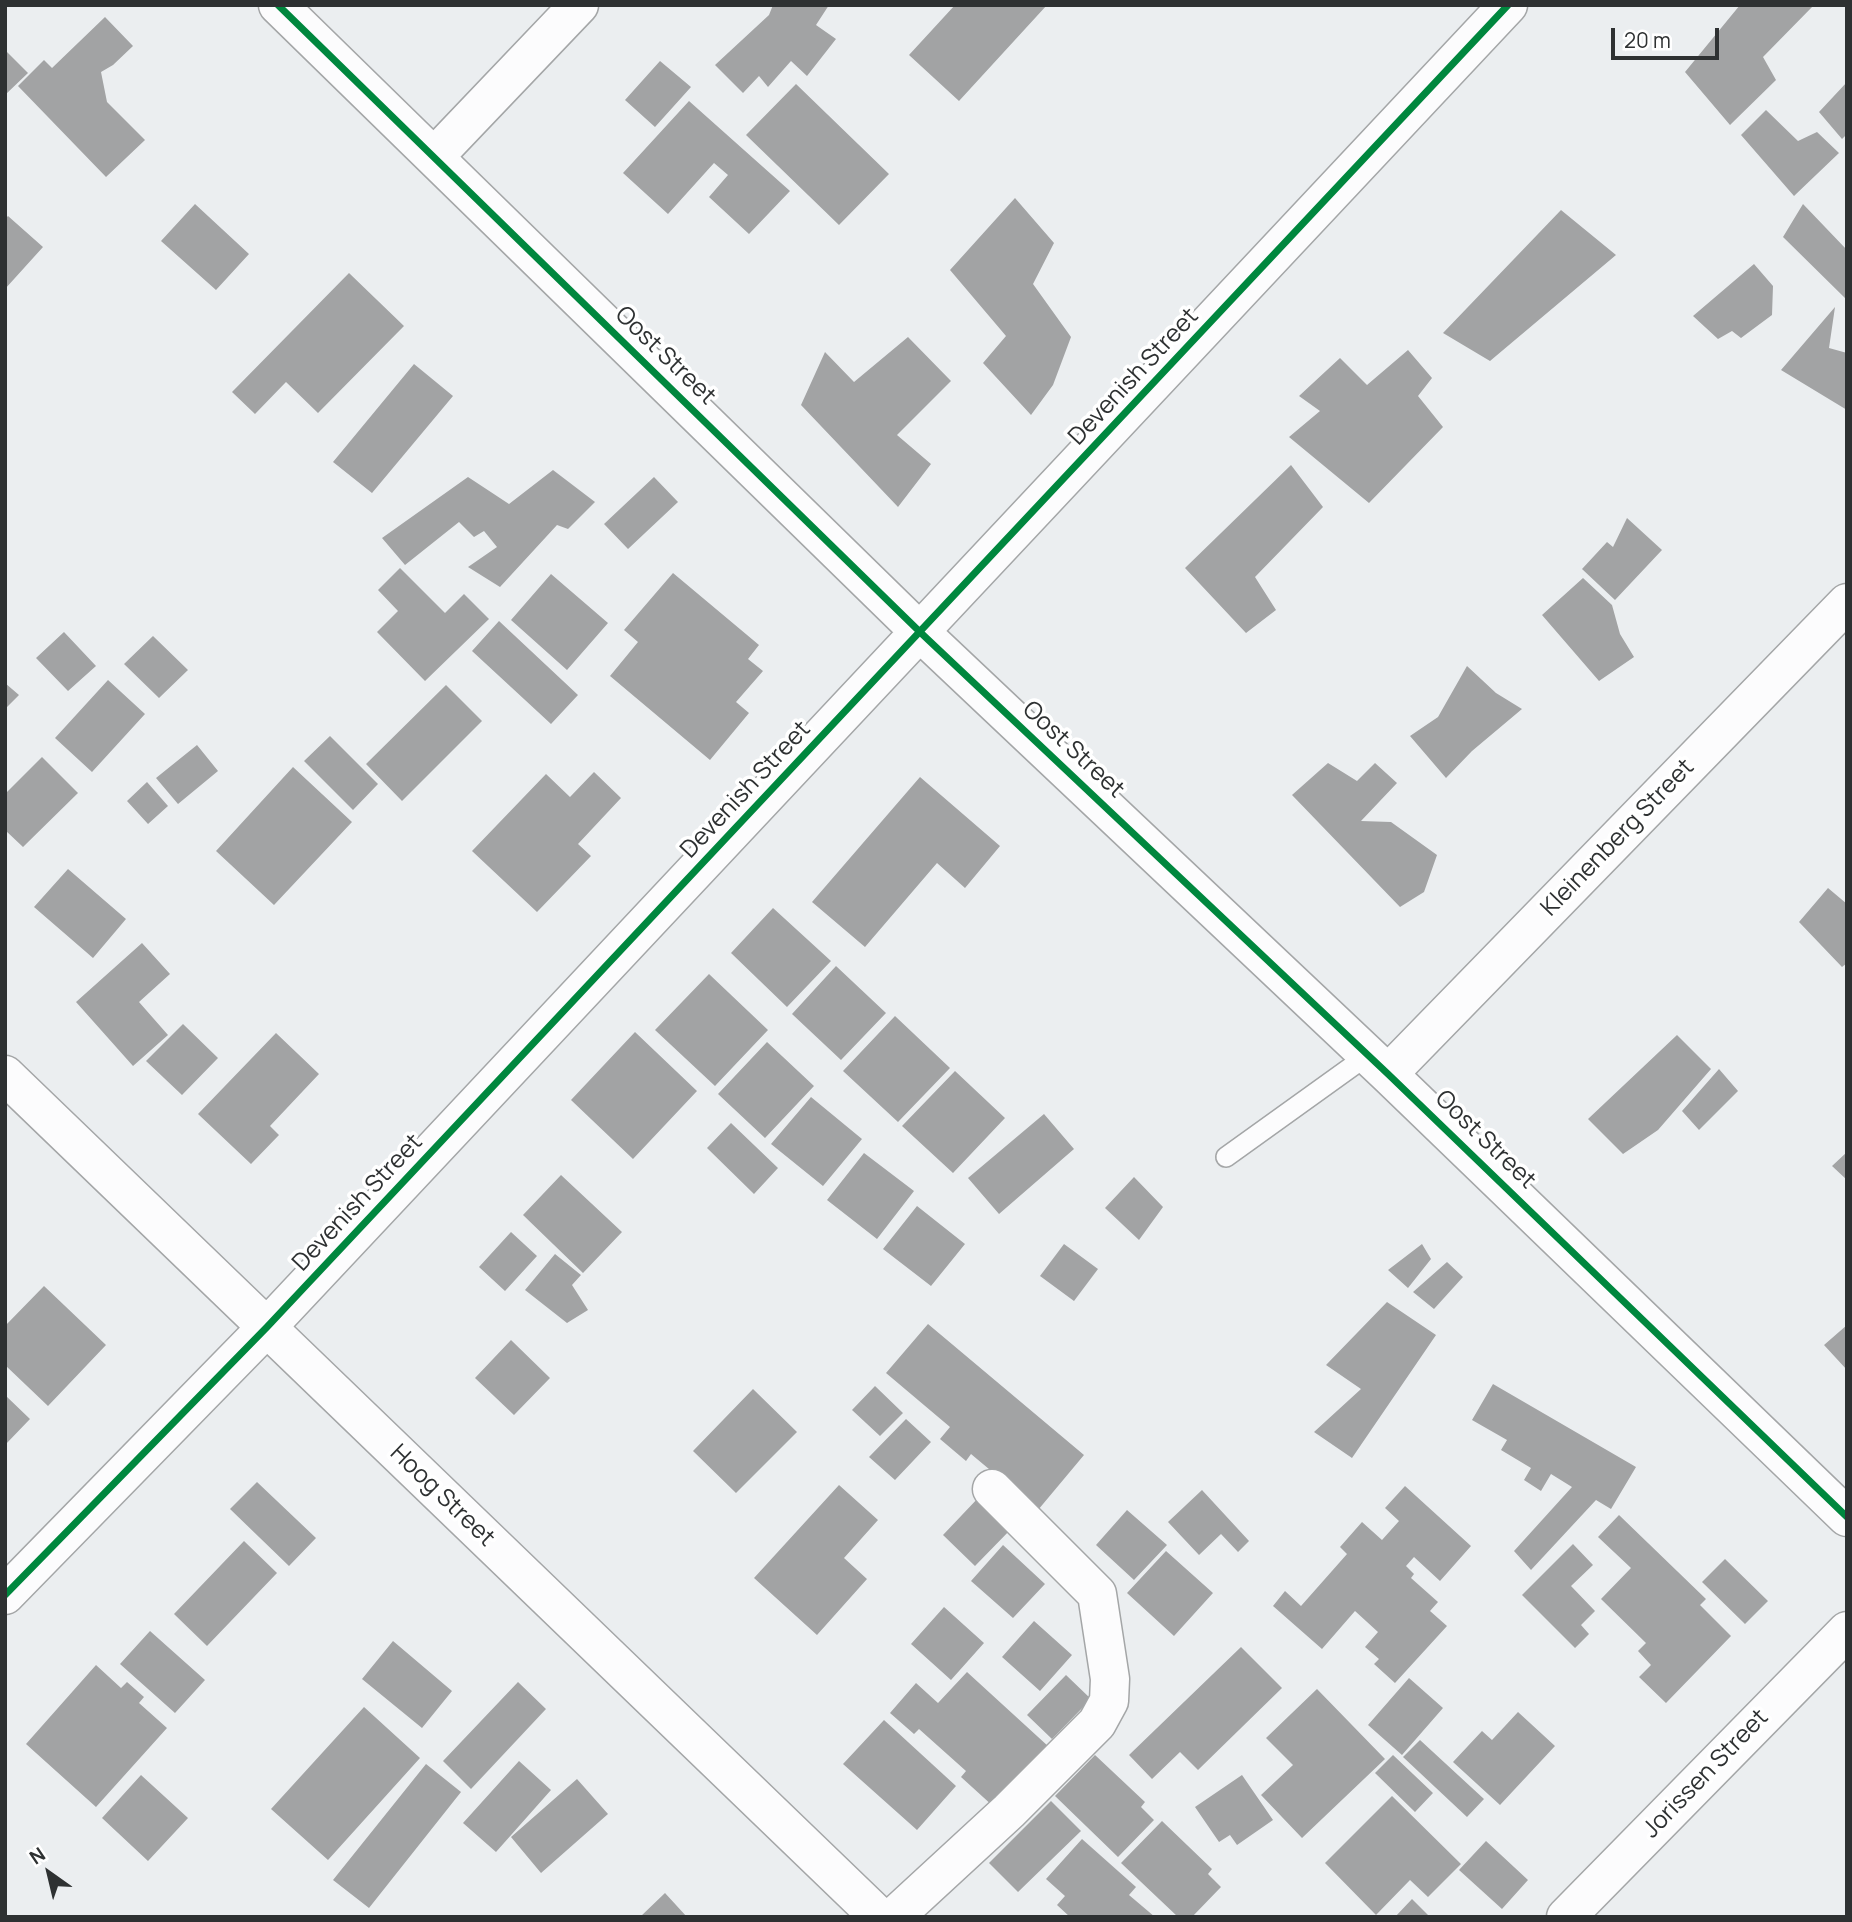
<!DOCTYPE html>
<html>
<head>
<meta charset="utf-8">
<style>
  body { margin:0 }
  #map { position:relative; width:1852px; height:1922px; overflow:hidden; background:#ebeef0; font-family:Manrope,sans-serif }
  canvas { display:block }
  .frame { position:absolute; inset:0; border:7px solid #2e3132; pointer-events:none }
  .north { position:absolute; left:14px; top:1838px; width:70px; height:70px; -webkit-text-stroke:5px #fff; paint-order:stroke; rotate:326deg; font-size:19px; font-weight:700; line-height:28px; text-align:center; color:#2e3132 }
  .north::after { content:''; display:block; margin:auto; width:24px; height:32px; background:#2e3132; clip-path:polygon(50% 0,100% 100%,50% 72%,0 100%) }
  .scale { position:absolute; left:1611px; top:28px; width:108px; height:32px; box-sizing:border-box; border:4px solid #2e3132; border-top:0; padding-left:9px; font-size:21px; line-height:24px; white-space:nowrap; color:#2e3132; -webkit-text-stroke:5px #fff; paint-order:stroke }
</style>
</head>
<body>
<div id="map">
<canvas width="1852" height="1922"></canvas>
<div class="frame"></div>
<div class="north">N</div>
<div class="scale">20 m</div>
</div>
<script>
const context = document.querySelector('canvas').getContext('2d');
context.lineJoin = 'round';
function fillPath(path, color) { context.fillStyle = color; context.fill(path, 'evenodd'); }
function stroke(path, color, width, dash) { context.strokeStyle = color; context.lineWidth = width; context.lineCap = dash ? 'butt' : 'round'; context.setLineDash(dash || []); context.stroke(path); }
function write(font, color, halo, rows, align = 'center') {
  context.font = font + ' Manrope,sans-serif'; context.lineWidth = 7; context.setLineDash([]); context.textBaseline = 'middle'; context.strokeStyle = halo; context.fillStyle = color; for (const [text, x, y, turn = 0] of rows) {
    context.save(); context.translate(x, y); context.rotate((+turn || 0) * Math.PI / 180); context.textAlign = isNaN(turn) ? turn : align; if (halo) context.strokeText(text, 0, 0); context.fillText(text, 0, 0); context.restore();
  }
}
fillPath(new Path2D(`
  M773,5H829L816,25L836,39L807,76L791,61L768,87L759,76L743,93L715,65L769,15Z
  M955,5H1047L959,101L909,55Z
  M1740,5H1814L1763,57L1776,80L1730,125L1685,72Z
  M105,17L133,46L113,65L101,72L107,102L145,140L106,177L18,86L44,60L52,68Z
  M5,50L28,73L5,95Z
  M660,61L691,87L655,127L625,100Z
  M1847,82V134L1842,139L1819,112Z
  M796,84L889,174L839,225L746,135Z
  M689,101L790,191L749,234L709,197L728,175L714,163L668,214L623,173Z
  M1766,110L1798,141L1817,132L1839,153L1794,196L1741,135Z
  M1015,198L1054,243L1033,284L1071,337L1053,385L1031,415L983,363L1006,336L950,270Z
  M195,204L249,254L216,290L161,241Z
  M1803,204L1847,250V300L1783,237Z
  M1561,210L1616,255L1490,361L1443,333Z
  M8,216L43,247L5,289V219Z
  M1754,264L1773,286L1772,315L1741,338L1732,331L1718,339L1693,316Z
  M349,273L404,326L318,413L286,382L255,414L232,392Z
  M1835,307L1829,348L1847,353V410L1781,370Z
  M908,337L951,381L897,435L931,464L898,507L801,405L825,352L854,382Z
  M1408,350L1432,378L1418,396L1443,427L1369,503L1289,437L1320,411L1299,396L1340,358L1367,385Z
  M414,364L453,396L372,493L333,462Z
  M1291,465L1323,507L1255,577L1276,610L1246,633L1185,568Z
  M553,470L595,502L568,529L557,525L500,587L468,567L497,547L484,531L474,537L459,522L405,565L382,538L468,477L509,504Z
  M654,477L678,502L628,549L604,524Z
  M1627,518L1662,550L1615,600L1582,569L1607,542L1613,547Z
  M400,568L445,613L464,594L489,619L425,681L377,632L398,611L378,590Z
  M673,573L759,645L748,659L763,671L736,702L749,713L710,760L610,676L638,642L624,630Z
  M551,574L608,623L567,670L511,620Z
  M1583,578L1612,605L1620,634L1634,657L1599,681L1542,615Z
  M499,621L578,695L551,724L472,651Z
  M64,632L96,666L68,691L36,658Z
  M153,636L188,670L159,698L124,664Z
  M1467,666L1496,693L1522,709L1472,751L1446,778L1410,736L1438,717Z
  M108,680L145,714L92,772L55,738Z
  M5,683L19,695L5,709Z
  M446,685L482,721L402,801L366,764Z
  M330,736L378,784L353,810L304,761Z
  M197,745L218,771L178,804L156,778Z
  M42,757L78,793L23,847L5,830V794Z
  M1328,763L1357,781L1375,763L1397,783L1361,821L1391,822L1437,855L1424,892L1400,907L1292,795Z
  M293,767L352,822L274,905L216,851Z
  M594,772L621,798L578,844L591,856L537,912L472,851L546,774L570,797Z
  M920,777L1000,846L965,888L937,863L865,947L812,902Z
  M147,782L168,806L148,824L127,801Z
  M68,869L126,919L93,958L34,907Z
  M1828,888L1847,904V963L1842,967L1799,922Z
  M773,908L831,961L787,1007L731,953Z
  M142,943L170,974L139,1002L168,1035L133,1066L76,1002Z
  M836,966L886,1013L841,1060L792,1014Z
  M709,974L768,1030L715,1086L655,1030Z
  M895,1016L950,1068L898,1122L843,1071Z
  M183,1024L218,1058L182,1095L146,1061Z
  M635,1032L697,1091L633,1159L571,1100Z
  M276,1033L319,1074L270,1126L279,1135L251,1164L198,1114Z
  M1677,1035L1711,1069L1658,1130L1623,1154L1588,1119Z
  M767,1042L814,1086L765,1138L718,1094Z
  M1719,1069L1738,1091L1699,1130L1682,1111Z
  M955,1071L1005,1118L953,1173L902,1126Z
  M811,1097L862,1139L823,1186L771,1144Z
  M1044,1114L1074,1149L999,1214L968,1178Z
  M731,1123L778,1168L754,1194L707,1148Z
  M1847,1152V1180L1832,1166Z
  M864,1153L914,1191L877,1239L827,1200Z
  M561,1175L622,1232L583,1273L523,1215Z
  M1134,1177L1163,1207L1139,1240L1105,1208Z
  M917,1206L965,1244L931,1286L883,1249Z
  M511,1232L537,1256L505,1291L479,1267Z
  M1064,1244L1098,1269L1074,1301L1040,1276Z
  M1422,1244L1431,1259L1408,1288L1388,1270Z
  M555,1254L581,1275L572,1285L588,1310L567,1323L525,1290Z
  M1447,1262L1463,1277L1434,1309L1413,1292Z
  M44,1286L106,1345L48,1406L5,1365V1326Z
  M1387,1302L1436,1335L1352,1458L1314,1432L1361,1389L1326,1365Z
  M928,1324L1084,1455L1038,1510L971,1454L966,1461L940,1439L950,1427L886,1373Z
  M1847,1325V1370L1824,1345Z
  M511,1340L550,1378L514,1415L475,1378Z
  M1493,1384L1636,1467L1611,1509L1596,1500L1531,1570L1514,1551L1572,1487L1551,1474L1541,1491L1524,1480L1531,1468L1501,1450L1507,1440L1472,1420Z
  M875,1386L903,1413L880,1436L852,1410Z
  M753,1389L797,1432L736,1493L693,1451Z
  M5,1395L30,1419L5,1445Z
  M906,1419L931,1442L895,1480L869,1457Z
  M257,1482L316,1538L289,1566L230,1509Z
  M839,1485L878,1520L844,1558L867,1579L817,1635L754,1578Z
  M1405,1486L1471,1546L1440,1581L1414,1557L1406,1566L1414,1574L1411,1578L1438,1602L1430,1611L1447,1626L1395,1683L1374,1664L1379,1659L1365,1647L1378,1632L1355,1611L1322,1649L1273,1606L1285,1591L1301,1606L1347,1554L1340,1547L1362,1522L1382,1540L1399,1521L1385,1508Z
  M1202,1490L1249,1541L1238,1552L1221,1534L1199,1555L1168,1522Z
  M980,1496L1013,1527L975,1566L943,1535Z
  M1127,1510L1167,1545L1134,1580L1096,1545Z
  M1619,1515L1706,1599L1700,1605L1731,1636L1666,1703L1639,1677L1651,1665L1638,1651L1646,1643L1601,1599L1631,1568L1598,1537Z
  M244,1541L277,1573L207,1646L174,1614Z
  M1573,1544L1593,1565L1571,1586L1595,1611L1581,1625L1589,1634L1575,1648L1522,1595Z
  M1003,1545L1045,1584L1013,1618L971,1581Z
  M1166,1551L1213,1593L1174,1636L1127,1593Z
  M1725,1559L1768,1601L1745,1624L1702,1582Z
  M944,1607L984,1643L951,1680L911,1644Z
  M1034,1621L1072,1655L1040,1691L1002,1657Z
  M150,1631L205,1680L175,1713L120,1664Z
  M393,1641L452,1691L422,1728L362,1679Z
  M1241,1647L1282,1688L1198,1770L1180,1752L1152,1779L1129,1755Z
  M96,1665L121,1688L127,1682L144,1697L139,1703L167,1728L96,1807L26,1744Z
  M967,1672L1049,1747L994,1807L961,1777L966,1771L919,1729L914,1734L890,1713L916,1683L938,1703Z
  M1066,1675L1091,1699L1052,1739L1027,1715Z
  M1409,1678L1443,1708L1402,1755L1368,1725Z
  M518,1682L546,1709L471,1789L443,1761Z
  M1317,1689L1385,1759L1302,1838L1261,1795L1293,1765L1266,1738Z
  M364,1707L420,1758L328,1860L271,1809Z
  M1518,1712L1555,1746L1500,1805L1453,1762L1482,1731L1492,1740Z
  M884,1720L956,1786L917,1830L843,1764Z
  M1420,1740L1484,1799L1467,1817L1403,1757Z
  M1095,1755L1145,1802L1141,1807L1154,1820L1118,1857L1055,1796Z
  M1393,1755L1433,1793L1415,1812L1375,1773Z
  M519,1761L551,1790L496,1852L463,1823Z
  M426,1764L461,1792L369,1908L333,1880Z
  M141,1775L188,1818L148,1861L102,1818Z
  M1242,1775L1273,1820L1237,1845L1230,1835L1219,1842L1195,1807Z
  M577,1779L608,1814L541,1873L511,1837Z
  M1392,1796L1461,1864L1428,1897L1410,1880L1376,1915L1325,1863Z
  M1051,1801L1081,1831L1018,1892L989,1863Z
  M1162,1821L1212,1869L1208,1874L1221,1887L1192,1917H1178L1121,1863Z
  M1082,1839L1136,1887L1129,1895L1155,1917H1070L1057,1905L1065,1896L1046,1879Z
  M1486,1841L1528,1880L1502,1909L1459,1870Z
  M665,1893L687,1917H640Z
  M1412,1899L1430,1917H1395Z`), '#a2a3a4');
const service = new Path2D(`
  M1226,1157L1368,1055`);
const minor = new Path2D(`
  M278,5L921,633L1388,1074L1847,1517
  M434,157L579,5
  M1388,1074L1847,603
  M5,1075L879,1917
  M5,1595L267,1327L1508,5
  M894,1917L1009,1811L1097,1723L1109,1701L1110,1679L1097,1594L992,1489
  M1566,1917L1847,1631`);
stroke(service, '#a4a6a7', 22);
stroke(minor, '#a4a6a7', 41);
stroke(service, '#fcfcfd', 19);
stroke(minor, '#fcfcfd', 38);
stroke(new Path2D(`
  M278,5L921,633L1388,1074L1847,1517
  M5,1595L267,1327L1508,5`), '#00873e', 7);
write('24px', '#2e3132', '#fff', [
  ["Oost Street",665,356,44],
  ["Devenish Street",1134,377,-47],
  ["Oost Street",1073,750,43],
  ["Devenish Street",746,790,-47],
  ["Kleinenberg Street",1618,838,-46],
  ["Oost Street",1485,1140,44],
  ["Devenish Street",358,1203,-47],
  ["Hoog Street",442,1496,44],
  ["Jorissen Street",1706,1774,-46]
]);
</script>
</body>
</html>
